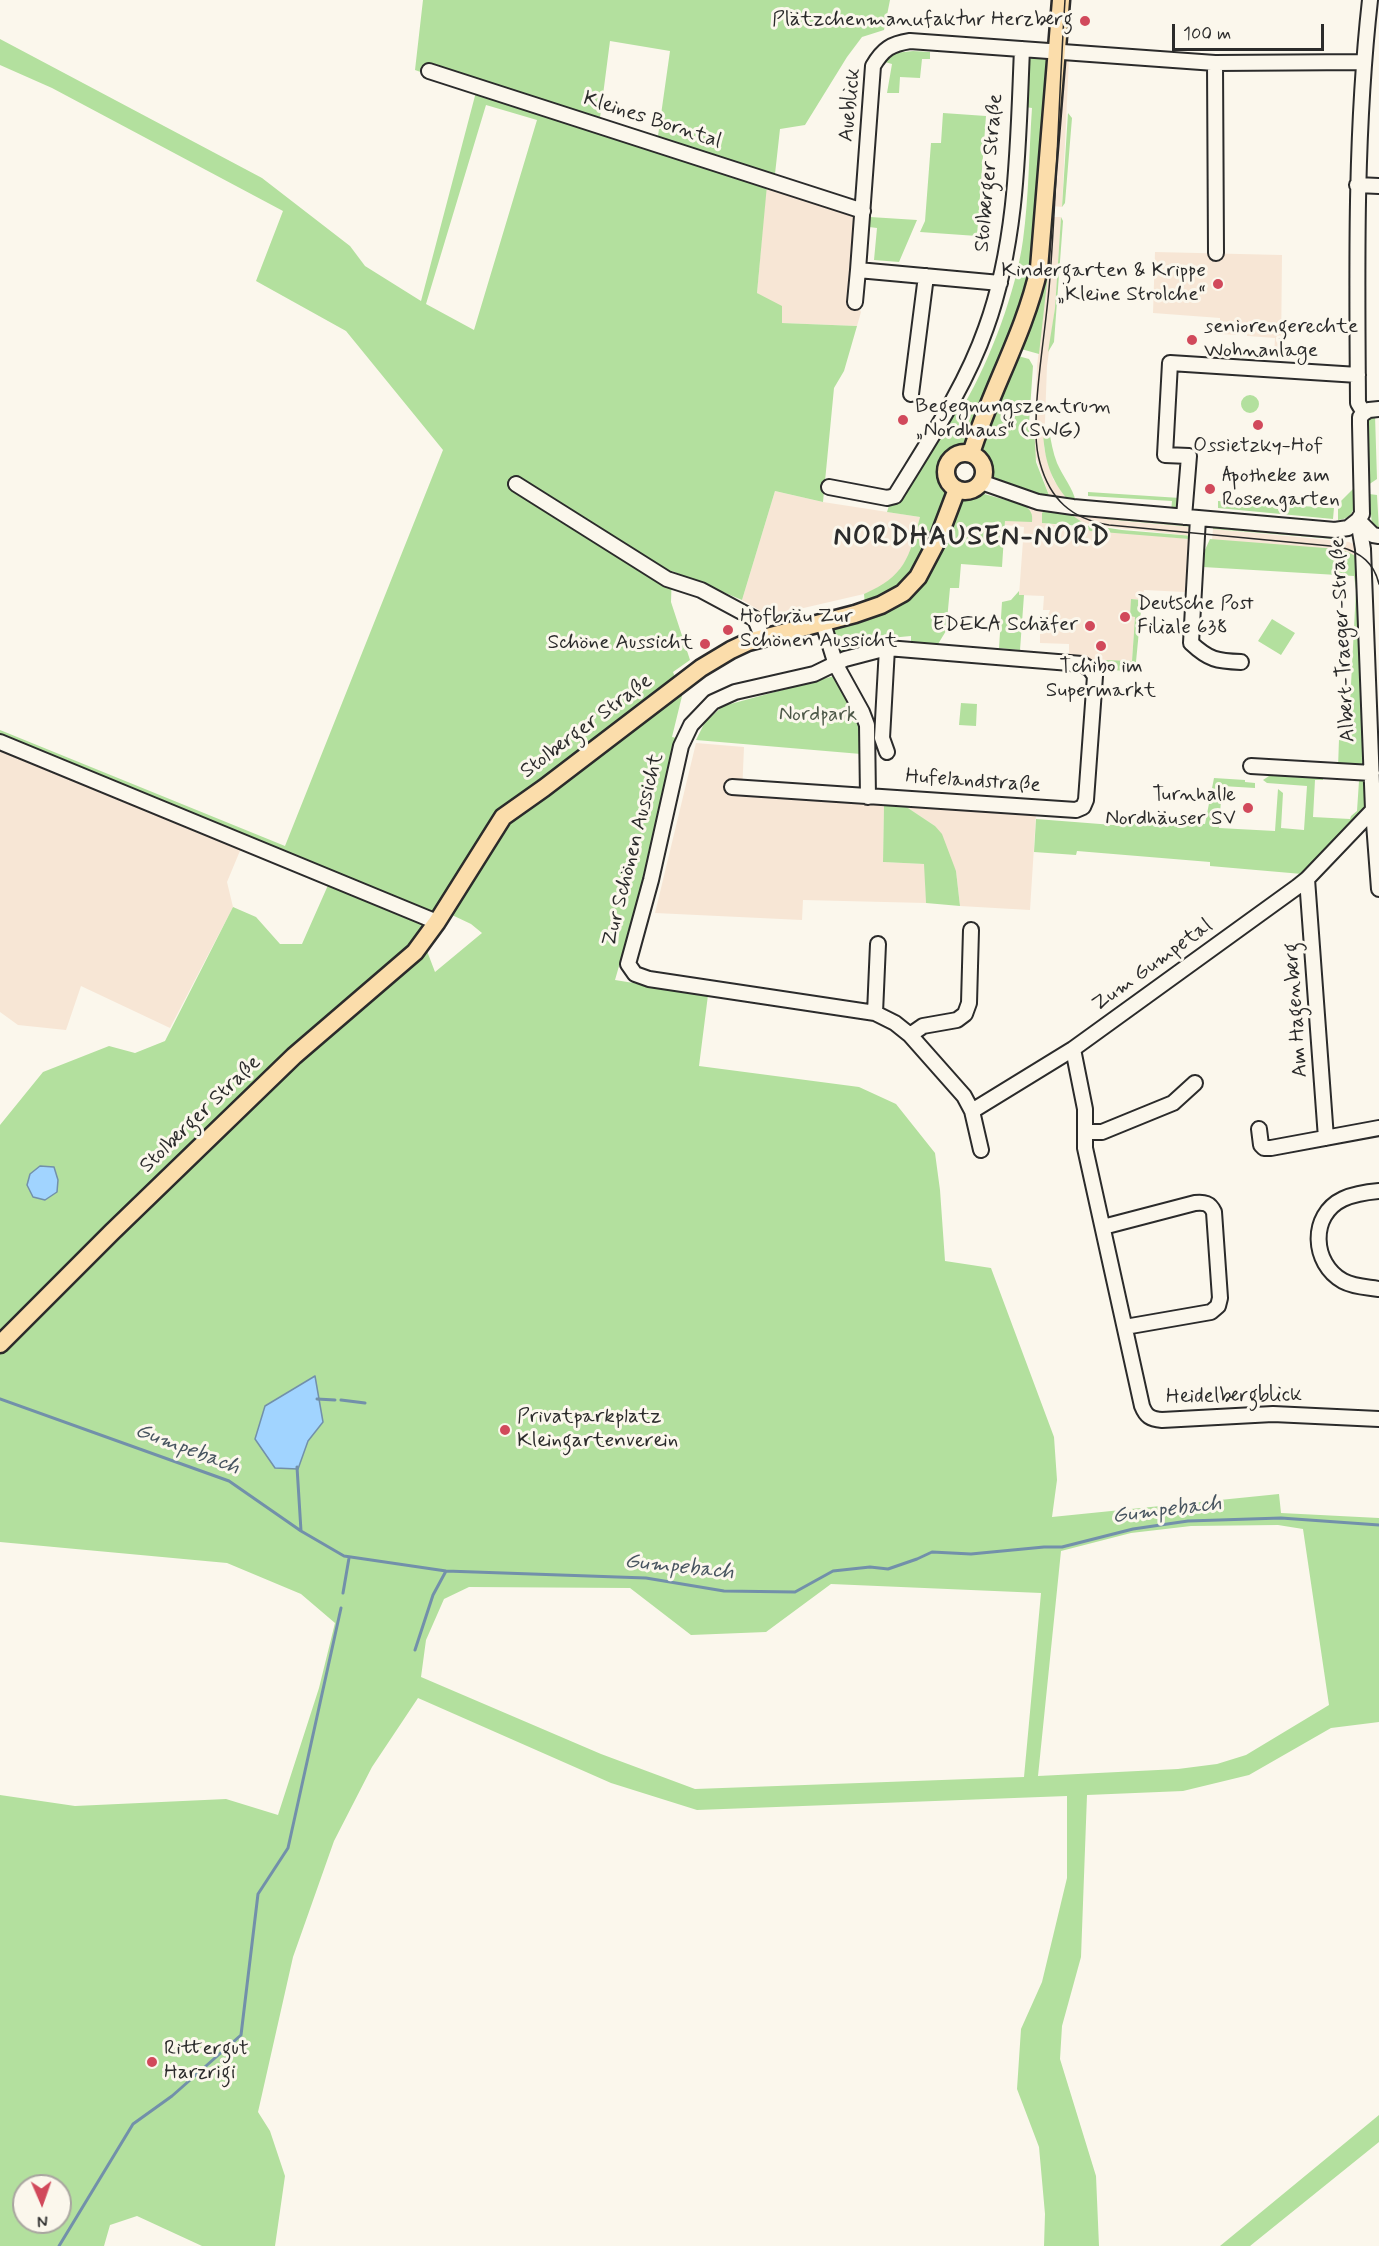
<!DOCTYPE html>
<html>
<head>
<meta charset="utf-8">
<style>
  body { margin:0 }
  #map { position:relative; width:1379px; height:2246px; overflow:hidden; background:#fbf7ec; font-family:Mynerve,sans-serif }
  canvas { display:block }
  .north { position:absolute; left:12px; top:2174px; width:60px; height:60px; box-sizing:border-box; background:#fbf7ec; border:2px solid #a8a59f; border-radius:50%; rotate:178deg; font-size:16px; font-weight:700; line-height:24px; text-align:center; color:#2b2b2b }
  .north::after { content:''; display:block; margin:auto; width:21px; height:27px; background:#d1495b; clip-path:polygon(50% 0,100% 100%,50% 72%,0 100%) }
  .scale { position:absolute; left:1172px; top:24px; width:152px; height:27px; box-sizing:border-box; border:3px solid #2b2b2b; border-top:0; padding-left:8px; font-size:18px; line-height:21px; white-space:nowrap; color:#2b2b2b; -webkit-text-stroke:4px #fbf7ec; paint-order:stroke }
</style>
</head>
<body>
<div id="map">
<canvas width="1379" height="2246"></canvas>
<div class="north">N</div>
<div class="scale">100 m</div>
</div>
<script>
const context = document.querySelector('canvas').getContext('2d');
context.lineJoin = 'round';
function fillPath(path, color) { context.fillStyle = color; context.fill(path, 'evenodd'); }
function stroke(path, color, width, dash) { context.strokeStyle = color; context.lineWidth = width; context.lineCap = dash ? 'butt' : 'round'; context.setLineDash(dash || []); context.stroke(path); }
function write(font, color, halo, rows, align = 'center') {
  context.font = font + ' Mynerve,sans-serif'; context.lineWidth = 6; context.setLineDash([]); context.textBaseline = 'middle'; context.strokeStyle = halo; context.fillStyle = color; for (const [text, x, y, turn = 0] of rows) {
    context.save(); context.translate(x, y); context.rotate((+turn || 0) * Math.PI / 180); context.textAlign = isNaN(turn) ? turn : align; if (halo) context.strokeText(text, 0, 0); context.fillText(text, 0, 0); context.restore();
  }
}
fillPath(new Path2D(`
  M1069,59L1062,207L1053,206L1061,66Z
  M766,188L849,212L857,221L852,296L861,312L857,326L782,323L757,293Z
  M1052,217H1061L1055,308L1047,366L1044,448L1053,479L1069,501L1050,498L1034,452L1037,366L1048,274Z
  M1155,252L1282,255L1281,354L1274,355L1275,338L1247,336V333H1239L1238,335L1220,334V318L1153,313Z
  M775,491L823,502L920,517L911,553L896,575L882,586L864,594L769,616L742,600Z
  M1024,505L1045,510L1042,523L1189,539L1185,592L1144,590L1142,600L1131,599L1135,616L1132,662L1069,658V644L1040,643V634L1046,633L1047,618L1050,610H1043L1044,596L1019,595L1024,527L1005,525V520L1030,509Z
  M1066,511L1123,521L1193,527V536L1091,525L1082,522Z
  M1213,529L1349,542L1356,545L1359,558L1212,540Z
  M696,743L744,747L742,794L884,804L883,862L925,864L926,903L803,900L802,920L655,913Z
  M0,746L242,846L227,882L233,907L170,1028L81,986L66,1030L18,1025L0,1012Z
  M905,806L1036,815L1030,910L960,906L956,871L935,826Z`), '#f7e6d5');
fillPath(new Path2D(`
  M423,0H890L884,30L862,37L847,57L805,125L780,129L775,174L767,185L757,293L782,306V323L857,326L844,371L834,388L823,502L775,491L742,600L672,571L671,602L690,660L673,672L682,696L672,737L677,738L636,907L615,980L708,995L699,1066L859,1087L896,1104L935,1153L940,1190L945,1261L991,1268L1054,1437L1057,1480L1052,1517L1279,1494L1281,1513L1379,1518V1722L1331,1728L1249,1775L1183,1791L1087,1795L1081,1957L1062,2026L1060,2059L1096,2176L1099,2246H1044L1045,2214L1039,2147L1017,2089L1021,2029L1042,1982L1067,1878V1796L697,1810L611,1783L418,1698L372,1767L334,1841L293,1957L258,2112L270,2131L285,2176L275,2246H202L137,2216L110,2225L104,2246H0V1795L75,1806L226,1799L278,1815L319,1688L335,1623L301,1594L227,1563L0,1542V1125L43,1072L109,1046L135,1053L165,1041L233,907L256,917L280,944H302L329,883L0,746V730L285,846L443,450L346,331L256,281L283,211L52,88L0,65V39L262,178L350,246L365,266L421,301L476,92L415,70ZM610,41L670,51L658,136L600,118ZM486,105L537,120L474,330L426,304ZM452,915L471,924L482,933L435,972L427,951ZM315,1377L323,1422L308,1441L298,1469ZM1278,1525L1303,1529L1329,1705L1246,1755L1217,1764L1178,1769L1038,1776L1061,1551L1131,1533L1191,1526ZM831,1584L1041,1593L1024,1777L695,1789L601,1754L421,1677L426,1640L444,1599L469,1587L630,1588L691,1635L766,1632ZM24,2186H60V2222H24Z
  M913,51L930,52V59H922L920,78L900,77L899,93H887L892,64L885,62L895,53Z
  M1034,55L1041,56L1048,60L1034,270L974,431L966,443L945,458L941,478L947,487L946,494L921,561L900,587L865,605L864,594C905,576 909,558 920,517L887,512L891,499L957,400L965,403C991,358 1016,291 1023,240C1029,196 1029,151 1032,108L1025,107L1027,63Z
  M943,113L986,116L977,236L920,232L925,221L931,143H941Z
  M1068,113L1072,118L1065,203L1062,207Z
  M870,217L917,220L899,262L874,260L877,228L869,227Z
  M1052,217L1048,274L1039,354L1021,349L1039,292L1049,218Z
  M1061,217L1063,221L1054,342L1048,352L1055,308Z
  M1018,356L1029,359L1033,366L1029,424L1034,425L1036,462L1050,498C1035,493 1000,486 990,473C969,447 1006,383 1018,356Z
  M1241 404a9 9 0 1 1 18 0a9 9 0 1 1-18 0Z
  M1375,415L1377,479L1368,485L1365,422Z
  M1043,430H1049C1051,441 1053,453 1057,463C1063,477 1073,488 1076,502L1069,501C1050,480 1044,458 1043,430Z
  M1354,488C1355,503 1357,518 1338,520V504Z
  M977,492L1024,505C1031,510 1033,514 1032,522L1005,521L1002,567L961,564L959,588H950L946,631L938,644L911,643V636L868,640L867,650L843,654L835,650L832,632L838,624L872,615L942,545L961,503L966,496Z
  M1088,492L1180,498L1179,512H1171L1172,501L1088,496Z
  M1369,494L1377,495L1379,530L1372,524Z
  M1218,501L1334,508L1333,519L1218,508Z
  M1045,510L1066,511L1082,522L1079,526L1042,523V513Z
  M1090,514L1191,523L1193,527L1105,519Z
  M1089,525L1122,530L1193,536L1189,539L1090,531L1087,528Z
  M1213,525L1333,537L1334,539L1213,529Z
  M1210,539L1338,549L1348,552L1359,558L1363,769L1338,768L1339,739L1348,741L1356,590L1354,576L1203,567L1204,552Z
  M1019,591V595H1024L1020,650L999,648L1002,602L1011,600Z
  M1131,599L1142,600L1135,672L1102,669L1103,660L1132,661L1135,617L1130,616Z
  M1272,619L1295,633L1281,655L1258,641Z
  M834,676L862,722L861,754L696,740L705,722L723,706Z
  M961,703L977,704L976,726L959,725Z
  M1275,772L1323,775V780H1315L1313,817L1350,819L1351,816L1357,811L1359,781H1366L1365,810L1302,874L1210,866V862L1077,851L1076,855L1034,852L1036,819L1126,826L1127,816L1205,824L1214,778L1245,780V782L1255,783V788L1222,786L1219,828L1275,831L1278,789L1283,793L1281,828L1304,830L1307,786L1267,783L1263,780Z
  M884,804L905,806L935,826L942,834L956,871L960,906L926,903L924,864L883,862Z
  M1379,2115V2142L1250,2246H1220Z`), '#b3e09e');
const water = new Path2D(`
  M40,1166L54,1167L58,1180L57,1192L45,1200L33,1197L27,1185L30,1174Z
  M315,1376L323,1422L308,1441L298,1469L275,1468L255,1439L265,1406Z`);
fillPath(water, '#a1d4ff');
stroke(water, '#7290aa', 1.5);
stroke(new Path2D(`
  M0,1399L229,1481L301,1531L344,1556L446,1571L646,1578L724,1591L795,1592L833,1571L870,1567L888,1569L917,1559L932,1552L971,1554L1044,1547H1062L1133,1529L1188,1521L1281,1518L1379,1525
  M317,1399L335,1400
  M341,1400L365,1403
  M297,1467L301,1531
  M343,1593L349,1558
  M415,1650L433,1595L446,1571
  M59,2246L133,2124L172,2096L241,2035L258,1894L288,1848L341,1608`), '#7290aa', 3);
const minor = new Path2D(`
  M1215,63L1216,253
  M429,71L863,211
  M1357,185L1379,186
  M1000,283L858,270L873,66C883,49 891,44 910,41L1215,63L1364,62
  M855,302L858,270
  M911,394L926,276
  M1364,413L1360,417V424L1362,514L1358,520L1363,549L1373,810L1379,889
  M1364,413L1358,403C1357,268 1355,134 1370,0
  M1364,413L1369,410L1379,409
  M981,482L1038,502L1073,507L1335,530L1348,528L1358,520
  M516,484L667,579L701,590L755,619L763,639
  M829,487L887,498L895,496C928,442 965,388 986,328C1018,240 1018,141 1022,49
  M1184,517L1189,456L1165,455L1170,363L1358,375
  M1198,518L1191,643C1209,660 1217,661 1241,662
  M1358,520L1373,535L1379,536
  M823,623L836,665L862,712L867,725L868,797
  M0,742L437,922
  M887,752L882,738L887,648
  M1251,766L1372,773
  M732,787L1076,810L1083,807L1086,800L1095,676L1090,669L1082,664L887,648L845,659L814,674L735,692L713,702L691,725L681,746L651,880L628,964L635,974L649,979L875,1013L895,1023L910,1035L964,1096L972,1111L981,1150
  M1307,879L1326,1138
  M875,1013L878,944
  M910,1035L923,1026L957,1020L965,1014L969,1003L971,930
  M1073,1049L1085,1109V1148L1142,1406C1146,1416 1150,1419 1162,1420L1273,1414L1379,1419
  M972,1111L1073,1049L1297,887L1307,879L1373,810
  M1259,1129L1261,1145L1264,1148H1271L1379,1128
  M1085,1132H1102L1173,1103L1195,1083
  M1379,1191C1367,1192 1354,1194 1343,1199C1309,1215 1312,1264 1343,1281C1354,1287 1367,1287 1379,1289
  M1103,1227L1195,1203C1204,1202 1210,1203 1214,1212L1220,1298L1218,1306L1211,1312L1125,1327`);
const major = new Path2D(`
  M946 472a19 19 0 1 1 38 0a19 19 0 1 1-38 0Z
  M971,454C990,391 1025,333 1039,268L1061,0
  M0,1344L112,1232L294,1056L415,952L437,922L503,817L544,788L701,668L731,650L748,642L855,614L881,605L903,593L918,577L938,539L957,489`);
stroke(minor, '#2b2b2b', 18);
stroke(major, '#2b2b2b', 21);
stroke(minor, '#fbf7ec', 14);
stroke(major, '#fbddab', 16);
stroke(new Path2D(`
  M1065,0C1059,92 1057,185 1050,277C1047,318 1040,358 1037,399C1036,420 1034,442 1040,463C1050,499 1071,519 1109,525L1341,547C1361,553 1374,563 1379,584`), '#2b2b2b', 1.5);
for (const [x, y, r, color] of [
  [1085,21,6,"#d1495b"],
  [1218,284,6,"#d1495b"],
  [1192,340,6,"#d1495b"],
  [903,420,6,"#d1495b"],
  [1258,425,6,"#d1495b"],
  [1210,489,6,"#d1495b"],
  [1125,617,6,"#d1495b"],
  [1090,626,6,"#d1495b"],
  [728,630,6,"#d1495b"],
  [705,644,6,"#d1495b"],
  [1101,646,6,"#d1495b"],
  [1248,808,6,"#d1495b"],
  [505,1430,6,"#d1495b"],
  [152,2062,6,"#d1495b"]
]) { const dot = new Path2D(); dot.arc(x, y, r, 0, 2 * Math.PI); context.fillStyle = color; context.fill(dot); stroke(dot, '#fbf7ec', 2); }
write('21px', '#2b2b2b', '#fbf7ec', [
  ["Plätzchenmanufaktur Herzberg",1073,21,"right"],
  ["Kindergarten & Krippe",1206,272,"right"],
  ["„Kleine Strolche“",1206,296,"right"],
  ["seniorengerechte",1204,328],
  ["Wohnanlage",1204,352],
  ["Begegnungszentrum",915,408],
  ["„Nordhaus“ (SWG)",915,432],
  ["Ossietzky-Hof",1258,447,"center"],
  ["Apotheke am",1222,477],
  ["Rosengarten",1222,501],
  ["Deutsche Post",1137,605],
  ["Filiale 638",1137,629],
  ["Hofbräu Zur",740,618],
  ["Schönen Aussicht",740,642],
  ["EDEKA Schäfer",1078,626,"right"],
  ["Schöne Aussicht",693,644,"right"],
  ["Tchibo im",1101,668,"center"],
  ["Supermarkt",1101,692,"center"],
  ["Turnhalle",1236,796,"right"],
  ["Nordhäuser SV",1236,820,"right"],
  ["Privatparkplatz",517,1418],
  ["Kleingartenverein",517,1442],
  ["Rittergut",164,2050],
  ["Harzrigi",164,2074]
], 'left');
write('21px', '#2b2b2b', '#fbf7ec', [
  ["Aueblick",851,105,-84],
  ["Kleines Borntal",652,121,18],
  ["Stolberger Straße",990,173,-85],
  ["Albert-Traeger-Straße",1344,640,-93],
  ["Stolberger Straße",587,727,-37],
  ["Hufelandstraße",973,782,4],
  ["Zur Schönen Aussicht",634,850,-76],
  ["Zum Gumpetal",1153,966,-36],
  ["Am Hagenberg",1297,1010,-94],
  ["Stolberger Straße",201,1115,-44],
  ["Heidelbergblick",1234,1397,-1]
]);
write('21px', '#4d5848', '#fbf7ec', [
  ["Nordpark",818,716]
]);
write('italic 22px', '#485560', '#fbf7ec', [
  ["Gumpebach",187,1450,21],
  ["Gumpebach",1167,1511,-7],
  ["Gumpebach",679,1568,6]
]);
context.letterSpacing = '1.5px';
write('bold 27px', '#2b2b2b', '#fbf7ec', [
  ["NORDHAUSEN-NORD",972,538]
]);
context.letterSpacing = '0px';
</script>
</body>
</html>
